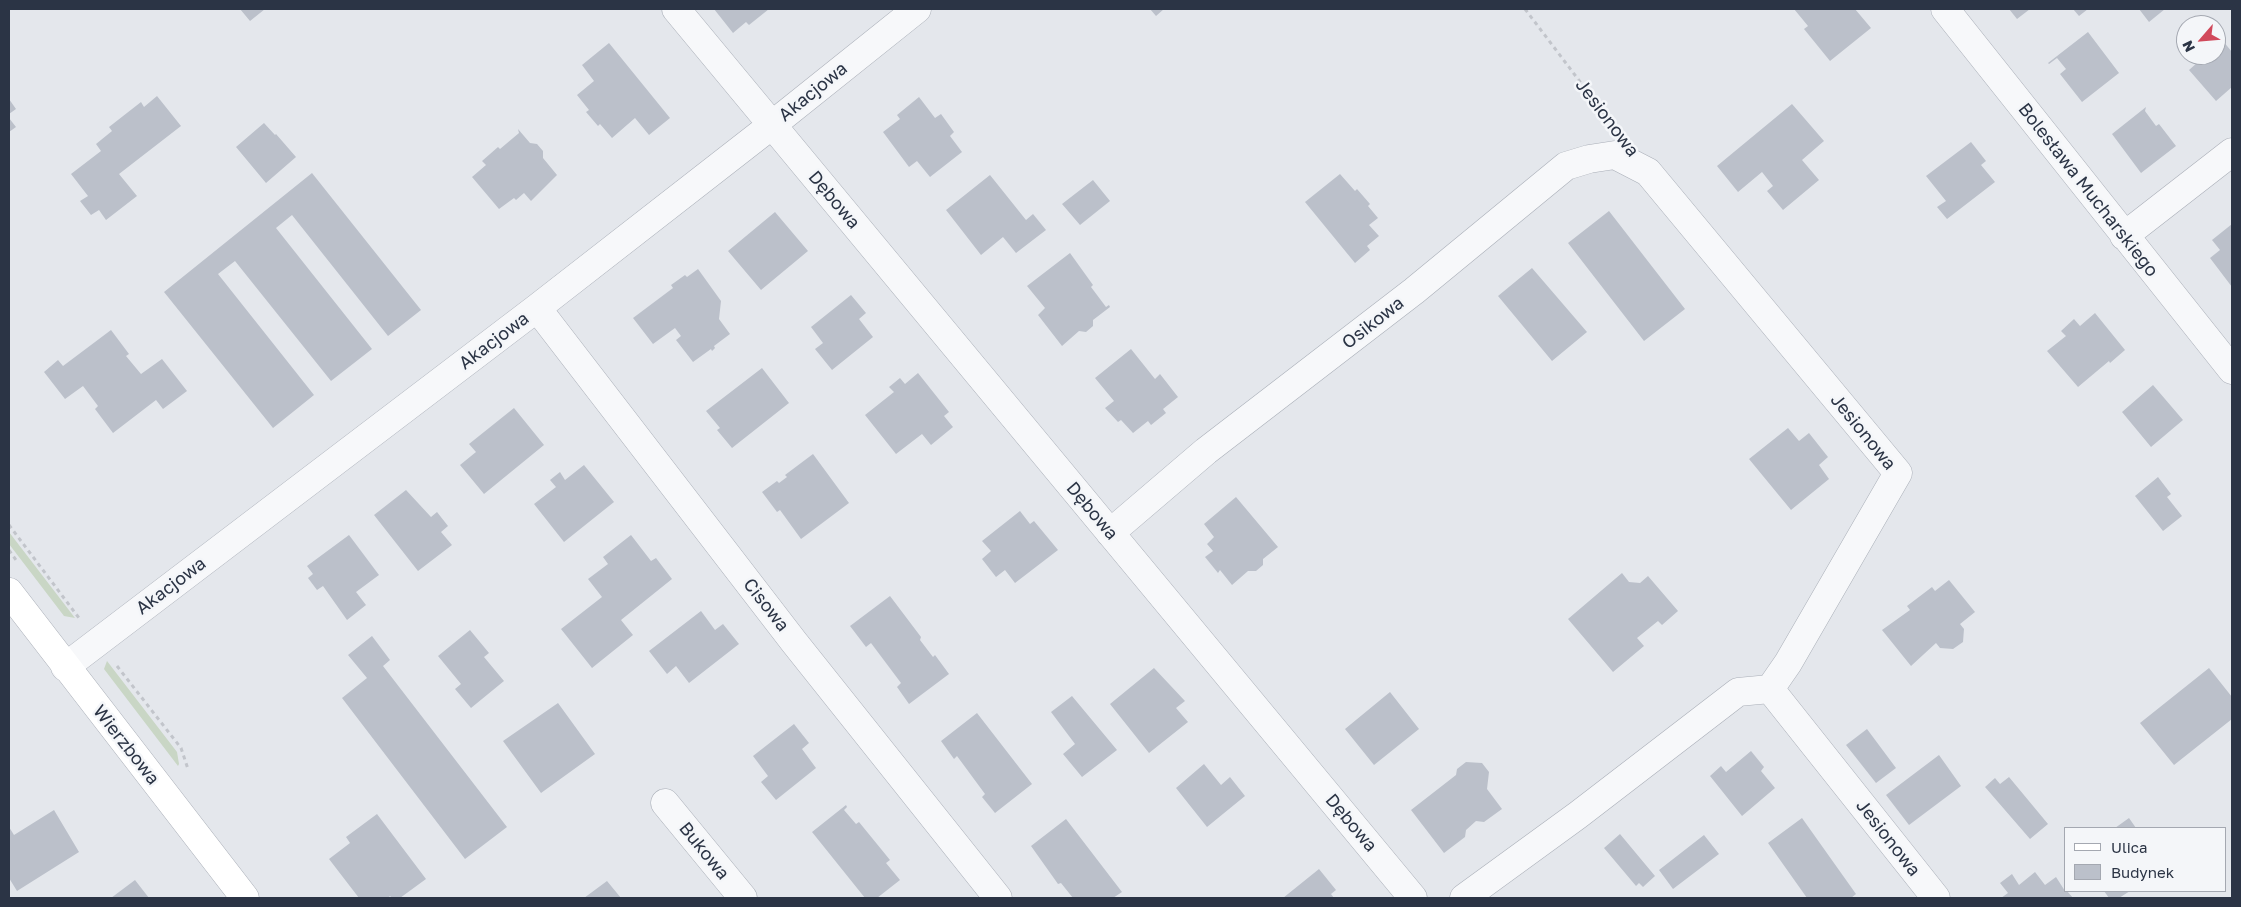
<!DOCTYPE html>
<html>
<head>
<meta charset="utf-8">
<style>
  body { margin:0 }
  #map { position:relative; width:2241px; height:907px; overflow:hidden; background:#e4e7ec; font-family:"Golos Text",sans-serif }
  canvas { display:block }
  .frame { position:absolute; inset:0; border:10px solid #2b3445; pointer-events:none }
  .legend { position:absolute; left:2064px; top:827px; width:162px; height:65px; box-sizing:border-box; background:#f4f6f9; border:1px solid #a4a8b1; margin:0; padding:6px 9px; list-style:none; font-size:15px; color:#2b3445 }
  .legend li { display:flex; align-items:center; gap:10px; height:25px }
  .legend b { width:25px; border:1px solid #a4a8b1 }
  .north { position:absolute; left:2176px; top:15px; width:50px; height:50px; box-sizing:border-box; background:#f4f6f9; border:1px solid #a4a8b1; border-radius:50%; rotate:243deg; font-size:14px; font-weight:700; line-height:20px; text-align:center; color:#2b3445 }
  .north::after { content:''; display:block; margin:auto; width:18px; height:22px; background:#d1495b; clip-path:polygon(50% 0,100% 100%,50% 72%,0 100%) }
</style>
</head>
<body>
<div id="map">
<canvas width="2241" height="907"></canvas>
<div class="frame"></div>
<ul class="legend">
<li><b style="height:6px;background:#fff"></b>Ulica</li>
<li><b style="height:14px;background:#bbc0ca"></b>Budynek</li>
</ul>
<div class="north">N</div>
</div>
<script>
const context = document.querySelector('canvas').getContext('2d');
context.lineJoin = 'round';
function fillPath(path, color) { context.fillStyle = color; context.fill(path, 'evenodd'); }
function stroke(path, color, width, dash) { context.strokeStyle = color; context.lineWidth = width; context.lineCap = dash ? 'butt' : 'round'; context.setLineDash(dash || []); context.stroke(path); }
function write(font, color, halo, rows, align = 'center') {
  context.font = font + ' "Golos Text",sans-serif'; context.lineWidth = 5; context.setLineDash([]); context.textBaseline = 'middle'; context.strokeStyle = halo; context.fillStyle = color; for (const [text, x, y, turn = 0] of rows) {
    context.save(); context.translate(x, y); context.rotate((+turn || 0) * Math.PI / 180); context.textAlign = isNaN(turn) ? turn : align; if (halo) context.strokeText(text, 0, 0); context.fillText(text, 0, 0); context.restore();
  }
}
fillPath(new Path2D(`
  M9,532L75,618L64,616L9,544Z
  M107,661L177,752L179,764L178,766L104,669Z`), '#c9d6c5');
fillPath(new Path2D(`
  M240,9H265L250,21Z
  M714,9H769L749,25L746,22L733,33Z
  M1150,9H1164L1156,16Z
  M1794,9H1855L1871,28L1830,61L1804,29L1808,26Z
  M2009,9H2030L2017,19Z
  M2073,9H2088L2079,16Z
  M2139,9H2165L2149,22Z
  M2088,32L2119,73L2082,102L2060,74L2066,69L2057,58L2049,64L2048,63Z
  M2223,41L2232,52V87L2216,101L2189,70L2206,55H2216V47Z
  M609,43L670,118L649,135L635,118L612,138L600,124L598,126L586,112L589,110L577,95L594,81L582,65Z
  M157,96L181,126L119,174L137,196L106,220L99,210L91,215L80,201L88,196L71,174L101,151L96,144L112,131L109,127L141,102L144,107Z
  M919,97L935,118L941,114L954,132L950,136L962,152L930,177L917,161L909,167L883,132L900,119L897,115Z
  M9,99L16,109L9,114Z
  M1792,104L1824,141L1802,160L1819,180L1783,210L1767,191L1773,186L1762,172L1738,192L1717,166Z
  M2146,107L2145,111L2156,126L2159,124L2176,146L2141,173L2112,134Z
  M9,118L16,127L9,132Z
  M264,123L275,135L276,134L296,157L266,183L236,147Z
  M518,129L530,143L537,144L543,151V158L557,175L531,201L524,193L516,200L514,198L499,209L472,177L486,165L482,161L498,147L500,149L519,133Z
  M1971,142L1986,161L1981,165L1995,182L1947,219L1937,207L1946,201L1926,176Z
  M312,173L421,310L388,336L292,215L276,228L372,349L331,381L235,261L218,274L314,395L273,428L164,292Z
  M1340,174L1355,191L1357,189L1370,204L1368,206L1378,218L1369,225L1379,236L1367,246L1370,250L1355,263L1305,202Z
  M990,175L1026,220L1033,214L1046,230L1016,253L1003,237L981,255L946,210Z
  M1093,180L1110,201L1080,225L1062,204Z
  M1609,211L1685,309L1644,341L1568,243Z
  M775,212L808,251L761,290L728,251Z
  M2232,224V287L2210,258L2220,250L2212,240Z
  M1070,253L1093,285L1091,287L1106,307L1109,305L1110,307L1093,320V326L1086,332L1079,331L1062,346L1038,315L1045,308L1027,286Z
  M1532,268L1587,332L1552,361L1498,296Z
  M698,269L721,301L719,319L730,334L714,346L715,348L712,351L711,349L693,362L676,340L681,336L675,328L653,344L633,318L673,288L671,285L685,275L687,277Z
  M851,295L866,313L859,319L873,337L832,370L815,349L823,343L811,327Z
  M2095,313L2125,350L2110,363L2109,361L2078,387L2047,351L2066,336L2061,331L2074,319L2080,326Z
  M111,330L129,354L126,356L141,374L162,359L187,391L163,409L156,400L113,433L95,409L98,406L83,386L65,399L44,372L58,360L63,366Z
  M1131,349L1155,379L1160,374L1178,397L1163,409L1166,413L1151,425L1148,421L1133,433L1121,420L1118,422L1105,408L1114,401L1095,378Z
  M762,368L789,403L732,448L717,430L720,428L706,411Z
  M918,373L949,412L944,416L953,427L931,445L922,434L896,454L865,415L894,392L889,387L900,378L905,384Z
  M2153,385L2183,420L2151,447L2122,412Z
  M514,408L544,445L484,494L460,465L476,452L469,444Z
  M1788,428L1799,441L1809,433L1828,457L1819,465L1829,479L1791,510L1749,459Z
  M813,454L849,503L801,539L780,510L777,512L762,492L777,481L779,483L787,477L785,475Z
  M584,465L614,502L564,542L534,504L556,487L550,480L560,472L565,480Z
  M2158,477L2171,494L2167,497L2182,516L2163,531L2135,496Z
  M406,490L431,517L437,512L448,526L441,532L452,545L418,571L374,515Z
  M1236,497L1278,547L1263,559V565L1256,571H1248L1232,585L1220,570L1218,573L1205,557L1213,551L1207,544L1214,537L1204,524Z
  M1020,511L1030,524L1034,521L1058,550L1015,583L1005,570L996,577L982,559L991,551L982,541Z
  M349,535L379,575L356,592L366,605L347,620L323,586L317,590L308,578L313,574L307,566Z
  M631,535L651,561L656,558L672,579L621,620L633,635L592,668L561,629L602,597L588,579L608,564L603,557Z
  M1622,573L1629,582L1640,583L1648,576L1678,611L1662,625L1658,621L1637,638L1644,646L1613,672L1568,619Z
  M1949,580L1975,612L1960,624L1964,629L1963,642L1953,649L1940,648L1936,643L1911,666L1882,630L1910,610L1907,606L1932,587L1935,591Z
  M890,596L921,637L920,640L933,657L935,655L949,674L909,704L897,687L901,683L871,643L866,647L850,626Z
  M701,611L715,630L723,624L739,644L689,683L676,666L667,674L649,651Z
  M470,630L489,653L484,657L504,681L471,708L455,689L461,684L438,656Z
  M372,636L390,660L383,666L507,827L465,859L342,698L367,678L348,655Z
  M1154,668L1185,701L1176,708L1188,722L1149,753L1110,704Z
  M2209,668L2232,697V719L2174,765L2140,723Z
  M1390,692L1419,729L1374,765L1345,729Z
  M1072,696L1117,750L1082,777L1063,754L1075,744L1051,712Z
  M558,703L595,754L541,793L503,741Z
  M977,713L1032,784L995,813L982,797L985,794L957,756L954,759L941,741Z
  M794,724L809,743L802,749L816,768L776,800L761,782L768,776L753,756Z
  M1867,729L1896,768L1876,783L1846,745Z
  M1751,751L1764,767L1761,771L1775,788L1742,816L1710,776L1721,766L1726,772Z
  M1939,755L1961,786L1909,825L1886,795Z
  M1466,762L1482,763L1489,772L1487,789L1502,809L1484,822L1476,821L1466,830L1465,837L1444,853L1411,810L1456,775L1457,769Z
  M1204,764L1221,785L1230,777L1245,796L1207,827L1176,788Z
  M2009,777L2048,824L2030,839L1985,787L1995,778L2000,784Z
  M846,805L847,807L844,810L856,824L859,822L890,860L886,863L900,880L877,898H865L812,832Z
  M54,810L79,852L17,891L9,878V827L14,835Z
  M377,814L426,879L400,898H392L390,896L388,898H359L329,859L350,843L346,837Z
  M1802,818L1856,894L1851,898H1807L1768,843Z
  M2129,818L2136,828H2115Z
  M1066,819L1122,892L1113,898H1073L1061,883L1058,884L1031,846Z
  M1620,834L1655,876L1643,887L1639,883L1636,886L1604,848Z
  M1704,835L1719,854L1673,889L1659,870Z
  M1319,869L1336,890L1331,894L1334,898H1283Z
  M2035,872L2045,885L2056,877L2065,891H2067L2073,898H2001L2008,893L2000,883L2012,874L2019,885Z
  M135,880L149,898H111Z
  M607,881L621,898H584Z
  M2104,891H2130L2119,898H2109Z`), '#bbc0ca');
const street = new Path2D(`
  M676,9L1413,898
  M1945,9L2232,370
  M2124,236L2232,152
  M537,308L794,642L998,898
  M1110,533L1206,451L1414,291L1566,166L1589,159L1615,155L1648,172L1898,473L1788,663L1770,689
  M65,667L537,308L772,125L917,9
  M1770,689L1936,898
  M665,803L743,898
  M1464,898L1578,815L1738,692L1770,689`);
const secondary = new Path2D(`
  M9,592L245,898`);
stroke(street, '#a9aeb7', 29);
stroke(secondary, '#a9aeb7', 29);
stroke(new Path2D(`
  M1525,9L1612,124
  M9,525L79,618
  M9,550L16,560
  M117,666L181,748L188,769`), '#c2c5cb', 3, [4, 4]);
stroke(street, '#f7f8fa', 28);
stroke(secondary, '#fff', 28);
write('18px', '#2b3445', '#f4f6f9', [
  ["Akacjowa",813,92,-39],
  ["Jesionowa",1607,118,53],
  ["Bolesława Mucharskiego",2088,190,52],
  ["Dębowa",834,200,50],
  ["Osikowa",1373,323,-38],
  ["Akacjowa",494,341,-37],
  ["Jesionowa",1863,432,51],
  ["Dębowa",1092,511,50],
  ["Akacjowa",171,586,-37],
  ["Cisowa",766,605,52],
  ["Wierzbowa",126,745,52],
  ["Dębowa",1351,823,50],
  ["Jesionowa",1888,838,52],
  ["Bukowa",704,851,51]
]);
</script>
</body>
</html>
